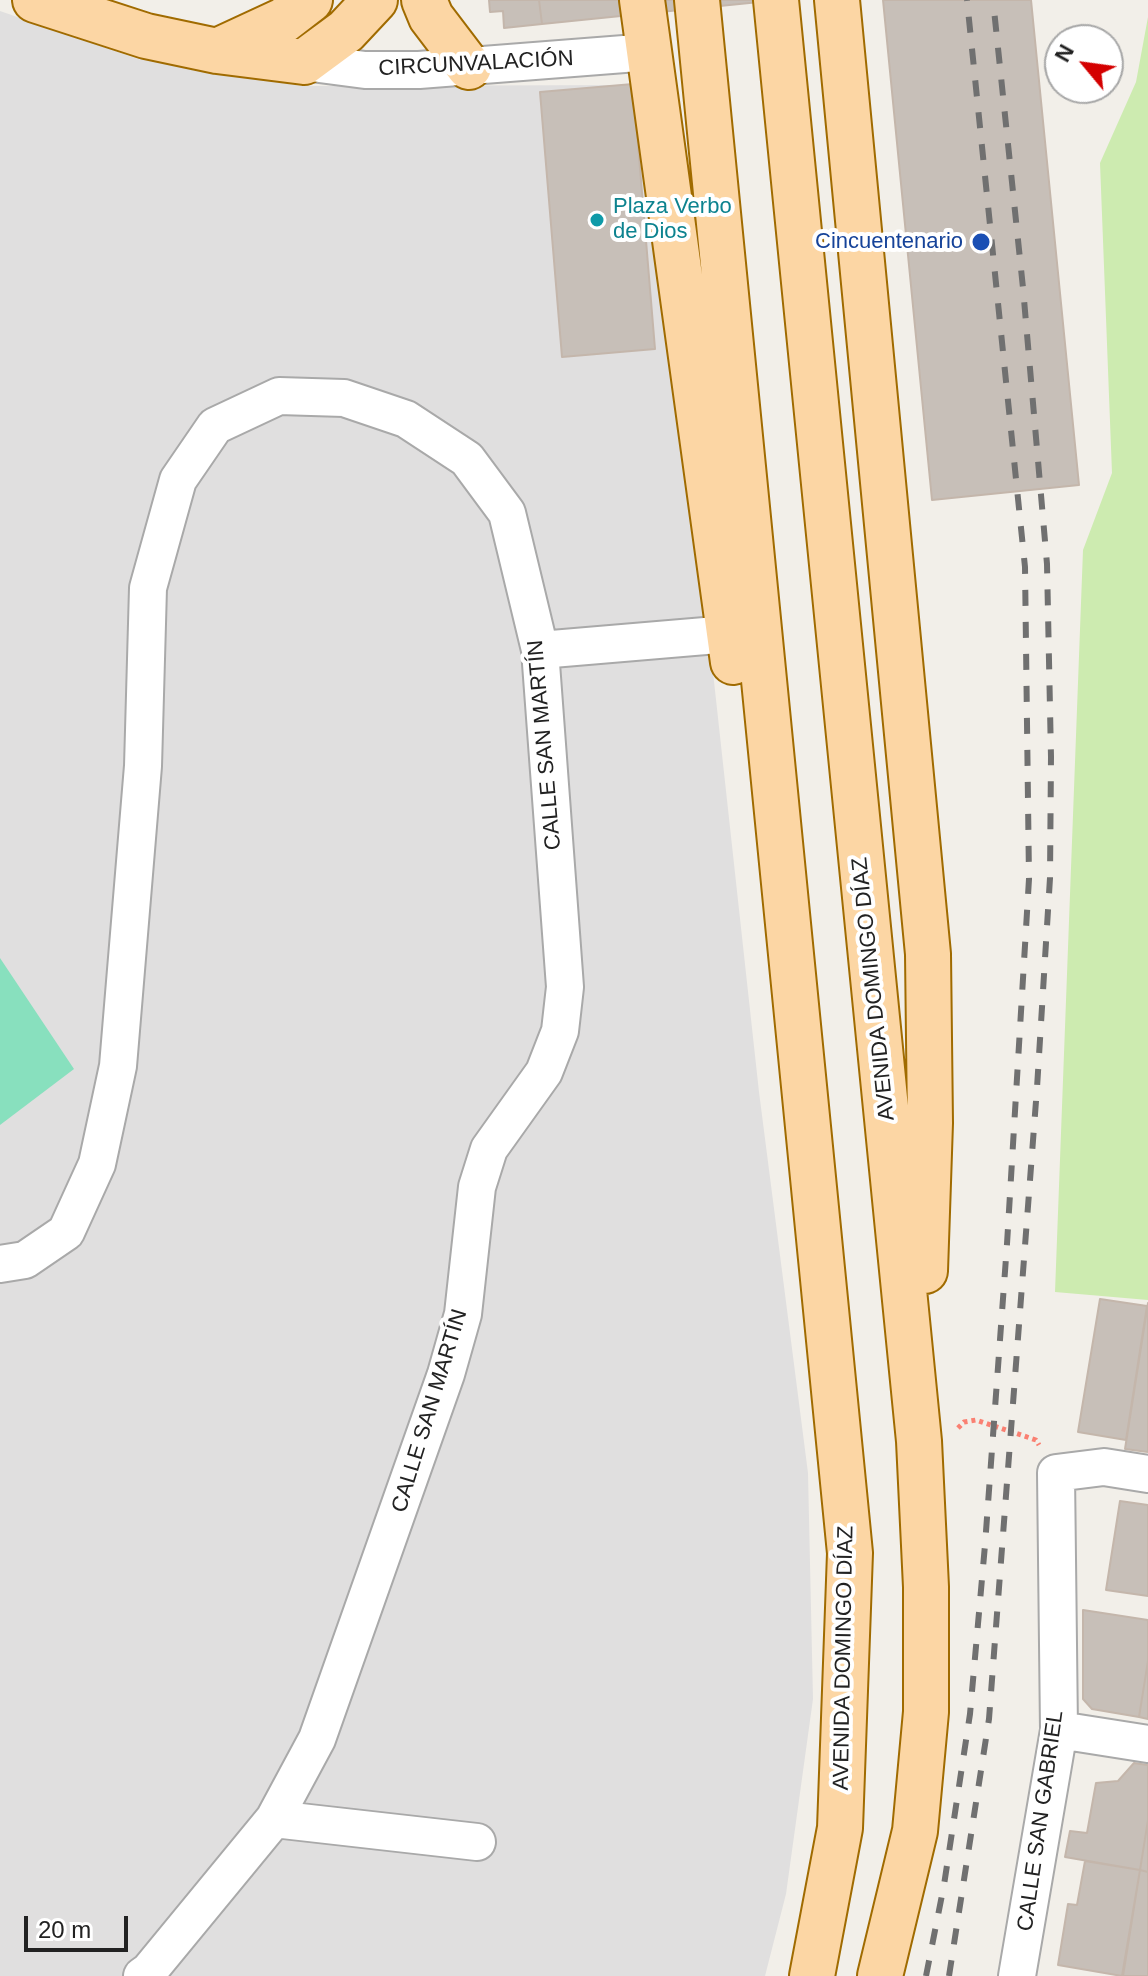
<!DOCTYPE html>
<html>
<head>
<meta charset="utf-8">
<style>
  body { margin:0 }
  #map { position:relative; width:1148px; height:1976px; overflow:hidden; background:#f2efe9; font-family:Arial,sans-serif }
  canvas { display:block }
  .north { position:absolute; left:1044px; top:24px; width:80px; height:80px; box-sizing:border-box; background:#fff; border:2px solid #a7a7a7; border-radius:50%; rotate:299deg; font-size:22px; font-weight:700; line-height:32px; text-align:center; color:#222 }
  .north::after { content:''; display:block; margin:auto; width:28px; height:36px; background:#d40000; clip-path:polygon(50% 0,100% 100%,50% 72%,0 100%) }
  .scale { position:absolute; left:24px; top:1916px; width:104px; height:36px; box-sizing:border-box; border:4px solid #222; border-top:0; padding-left:10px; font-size:24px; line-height:28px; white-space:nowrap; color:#222; -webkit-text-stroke:6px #fff; paint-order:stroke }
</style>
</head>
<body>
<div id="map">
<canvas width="1148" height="1976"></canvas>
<div class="north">N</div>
<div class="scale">20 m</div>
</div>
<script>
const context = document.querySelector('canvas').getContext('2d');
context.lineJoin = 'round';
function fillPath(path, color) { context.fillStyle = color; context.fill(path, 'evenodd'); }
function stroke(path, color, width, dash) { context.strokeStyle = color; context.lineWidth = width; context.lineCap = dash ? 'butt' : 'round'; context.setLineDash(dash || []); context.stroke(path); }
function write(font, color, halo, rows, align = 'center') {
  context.font = font + ' Arial,sans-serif'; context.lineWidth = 8; context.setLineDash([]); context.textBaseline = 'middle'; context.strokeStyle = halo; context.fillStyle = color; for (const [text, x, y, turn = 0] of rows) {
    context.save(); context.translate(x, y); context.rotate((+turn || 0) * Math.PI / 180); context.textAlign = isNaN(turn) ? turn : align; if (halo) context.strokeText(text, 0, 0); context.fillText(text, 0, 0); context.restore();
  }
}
fillPath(new Path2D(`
  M0,11L138,59L301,86L643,85L711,654L759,1092L808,1473L813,1699L786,1894L765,1976H0Z`), '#e0dfdf');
fillPath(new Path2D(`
  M1148,17V1300L1055,1292L1083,550L1112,473L1100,163L1136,82Z`), '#cdebb0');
fillPath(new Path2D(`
  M0,958L74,1069L0,1125Z`), '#88e0be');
const building = new Path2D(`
  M489,0H539L542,24L504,28L503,11L490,12Z
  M539,0H779L542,24Z
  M883,0H1031L1079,485L932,500Z
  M633,84L655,349L562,357L540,92Z
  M1100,1299L1147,1306L1126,1440L1078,1432Z
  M1148,1303V1452L1125,1449Z
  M1120,1501L1148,1505V1596L1106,1590Z
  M1083,1610L1148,1620V1661L1139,1717L1092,1709L1083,1699Z
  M1148,1661V1719L1139,1717Z
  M1134,1763L1148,1765V1820L1140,1870L1065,1857L1070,1831L1087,1833L1096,1783L1118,1781Z
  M1148,1820V1872L1140,1870Z
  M1085,1861L1140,1870L1122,1976L1058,1965L1068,1904L1077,1905Z
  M1140,1870L1148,1872V1976H1123Z`);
fillPath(building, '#c7bfb8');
stroke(building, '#c4b6ab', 2);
const minor = new Path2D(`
  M304,62L365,70H419L650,52
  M540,650L729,634
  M0,1264L25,1260L66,1232L97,1164L118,1066L143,766L148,588L178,480L215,426L279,396L344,398L406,419L467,459L507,513L540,650L565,987L560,1031L544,1072L489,1149L477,1187L463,1314L446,1374L317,1739L274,1819L149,1971L142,1976
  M1059,1730L1148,1744
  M274,1819L477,1842
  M1017,1976L1059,1730L1056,1473L1104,1467L1148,1474`);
const major = new Path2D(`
  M35,0L146,36L217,51L304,62L346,31L375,0
  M424,0L431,17L469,67
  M642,0L733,662
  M697,0L850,1553L840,1828L812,1976
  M776,0L919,1441L926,1587V1712L915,1831L880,1976
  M837,0L928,954L930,1123L925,1271
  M217,51L284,20L310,0`);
stroke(minor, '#a9a9a9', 40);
stroke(major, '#a06b00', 48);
stroke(new Path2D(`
  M958,1428L964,1422L976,1420L1036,1440L1039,1445`), '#fa8072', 5, [4, 4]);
stroke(minor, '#fff', 36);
stroke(major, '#fcd6a4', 44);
stroke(new Path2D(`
  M926,1976L944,1885L970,1714L985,1545L1007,1244L1029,879L1025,567L967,0
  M949,1976L989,1719L1037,1088L1050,878L1051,757L1047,564L1023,288L993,0`), '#707070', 6, [16, 16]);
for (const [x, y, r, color] of [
  [597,220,8,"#0f9aa8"],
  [981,242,10,"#1a4fb4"]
]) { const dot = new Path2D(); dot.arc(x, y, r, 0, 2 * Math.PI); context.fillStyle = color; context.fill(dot); stroke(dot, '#fff', 3); }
write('22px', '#222', '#fff', [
  ["CIRCUNVALACIÓN",476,64,-3],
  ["CALLE SAN MARTÍN",545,745,-95],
  ["AVENIDA DOMINGO DÍAZ",874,989,-96],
  ["CALLE SAN MARTÍN",430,1411,-73],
  ["AVENIDA DOMINGO DÍAZ",844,1658,-89],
  ["CALLE SAN GABRIEL",1041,1821,-82]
]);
write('22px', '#0d838f', '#fff', [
  ["Plaza Verbo",613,207],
  ["de Dios",613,232]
], 'left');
write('22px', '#164399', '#fff', [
  ["Cincuentenario",963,242]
], 'right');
</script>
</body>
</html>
